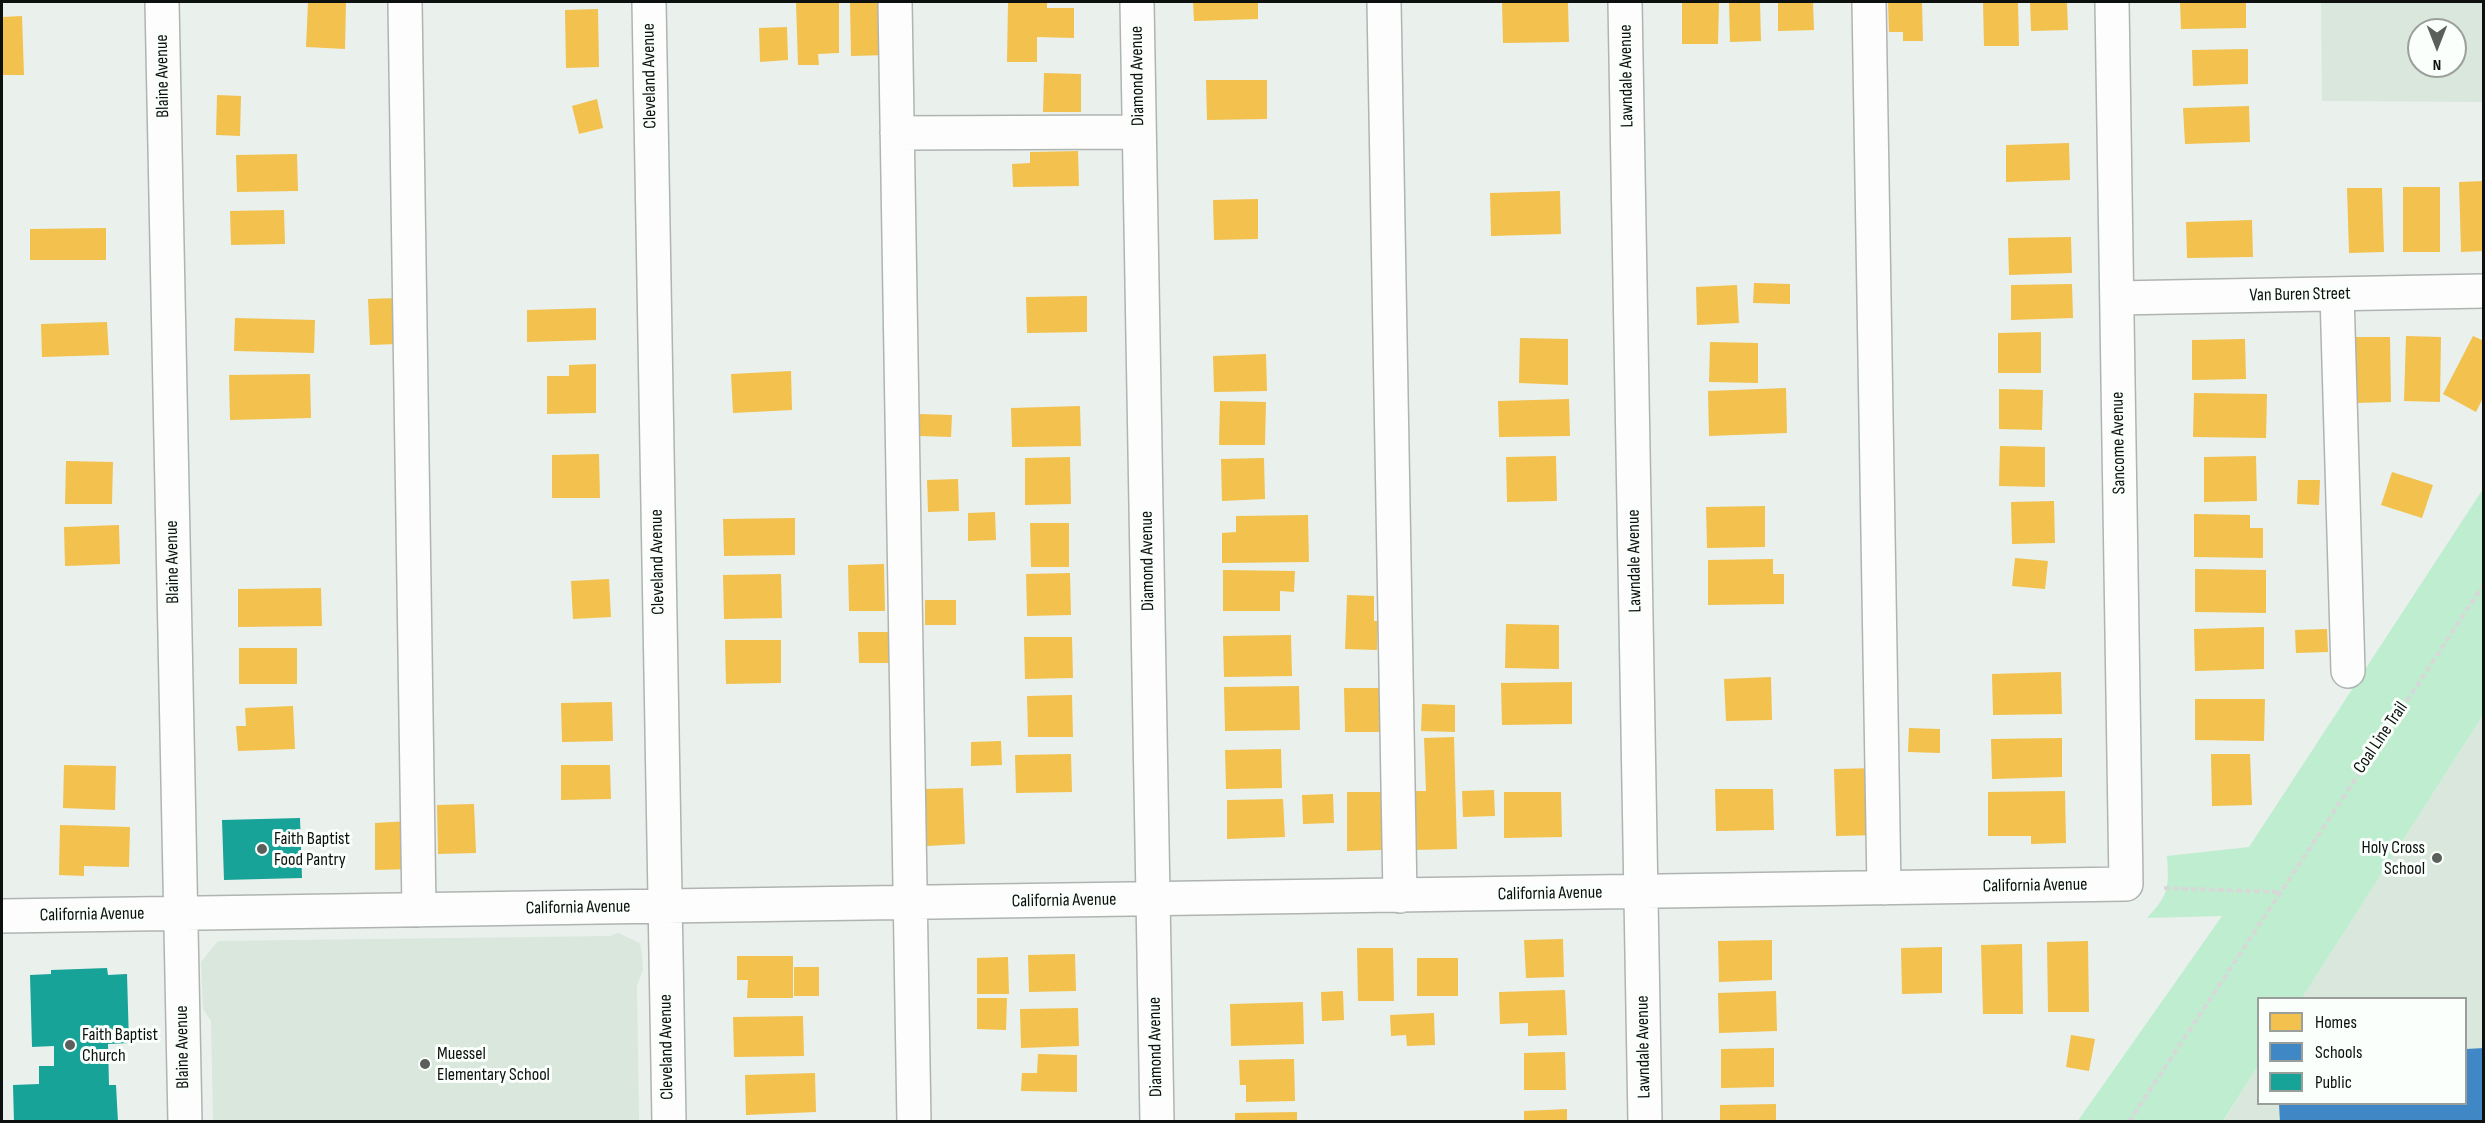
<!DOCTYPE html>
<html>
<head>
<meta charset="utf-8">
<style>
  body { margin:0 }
  #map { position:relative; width:2485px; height:1123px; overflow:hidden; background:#eaf1ec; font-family:"Sofia Sans Condensed",sans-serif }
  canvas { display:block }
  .frame { position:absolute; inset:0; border:3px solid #0c100e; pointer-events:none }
  .legend { position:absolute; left:2257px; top:997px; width:210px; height:108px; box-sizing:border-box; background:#fafffb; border:2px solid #9b9f9c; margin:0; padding:8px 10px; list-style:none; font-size:18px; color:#0c100e }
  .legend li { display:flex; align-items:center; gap:12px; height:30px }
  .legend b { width:30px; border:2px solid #9b9f9c }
  .north { position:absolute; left:2407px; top:18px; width:60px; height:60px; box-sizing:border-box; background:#fafffb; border:2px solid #9b9f9c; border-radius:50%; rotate:180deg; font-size:16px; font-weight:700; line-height:24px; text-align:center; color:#0c100e }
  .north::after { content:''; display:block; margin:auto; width:21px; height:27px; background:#5a5f5c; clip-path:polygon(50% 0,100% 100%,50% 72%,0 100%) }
</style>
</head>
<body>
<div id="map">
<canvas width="2485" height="1123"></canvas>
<div class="frame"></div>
<ul class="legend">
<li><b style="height:16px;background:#f2c14e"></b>Homes</li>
<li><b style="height:16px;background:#3f88c5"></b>Schools</li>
<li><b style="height:16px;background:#17a398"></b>Public</li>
</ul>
<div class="north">N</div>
</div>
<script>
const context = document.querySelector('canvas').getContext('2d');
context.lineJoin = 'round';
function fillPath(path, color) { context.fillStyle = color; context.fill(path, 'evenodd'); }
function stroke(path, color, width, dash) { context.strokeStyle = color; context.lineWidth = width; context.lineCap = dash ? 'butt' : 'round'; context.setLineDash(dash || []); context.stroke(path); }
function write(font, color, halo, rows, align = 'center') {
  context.font = font + ' "Sofia Sans Condensed",sans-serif'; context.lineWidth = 6; context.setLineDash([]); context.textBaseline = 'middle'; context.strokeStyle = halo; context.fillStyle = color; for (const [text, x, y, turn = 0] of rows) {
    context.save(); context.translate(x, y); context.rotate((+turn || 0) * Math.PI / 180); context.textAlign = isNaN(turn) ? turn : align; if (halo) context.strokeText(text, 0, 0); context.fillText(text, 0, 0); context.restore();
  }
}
fillPath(new Path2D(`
  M2321,2H2483V102L2322,101ZM2419,30H2455V66H2419Z
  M2483,715V1121L2223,1122L2258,1066V1104H2466V998H2302Z
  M618,933L640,943L642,955L643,969L637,986L639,1121H213L211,1021L203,1009L201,962L218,941L610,936Z`), '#d9e7dd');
fillPath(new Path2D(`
  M2483,489V715L2302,998H2258V1066L2223,1121L2077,1122L2222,916L2147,918C2169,894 2169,889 2167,856L2249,847Z`), '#bfedcf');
fillPath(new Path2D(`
  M308,2H346L345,49L306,47Z
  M796,2H839V53L818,54L819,65H798Z
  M850,2H886L888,55L851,56Z
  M1008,2H1047V8H1074V38L1037,37V62H1007Z
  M1193,2H1258V19L1194,21Z
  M1502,2H1568L1569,42L1503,43Z
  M1682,2H1719L1718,44H1682Z
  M1729,2H1760L1761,41L1730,42Z
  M1778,2H1813L1814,30L1778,31Z
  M1888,2H1922L1923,41H1903V32H1889Z
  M1983,2H2018L2019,46H1984Z
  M2030,2H2067L2068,30L2031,31Z
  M2180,2H2246V28L2181,29Z
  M598,9L599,67L566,68L565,10Z
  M22,16L24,75H2V17Z
  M787,27L788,60L760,62L759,28Z
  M2248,49V84L2193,86L2192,50Z
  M1044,73L1081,74V112H1043Z
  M1206,80H1267V119L1207,120Z
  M217,95L241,96L240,136L216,135Z
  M597,99L603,128L579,134L572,106Z
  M2249,106L2250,142L2185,144L2183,108Z
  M2069,143L2070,180L2006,182V145Z
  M1078,151L1079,186L1013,187L1012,164L1030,163V152Z
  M297,154L298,191L237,192L236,155Z
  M2484,181V251L2461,252L2459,182Z
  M2403,187H2440V252H2403Z
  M2347,188H2382L2384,252L2349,253Z
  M1560,191L1561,234L1491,236L1490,193Z
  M1258,199V239L1214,240L1213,200Z
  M284,210L285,244L231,245L230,211Z
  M2252,220L2253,257L2187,258L2186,222Z
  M106,228V260H30V229Z
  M2071,237L2072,273L2009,275L2008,238Z
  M1754,283L1790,284V304L1753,303Z
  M2072,284L2073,318L2011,320V285Z
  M1737,285L1739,323L1697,325L1696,287Z
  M1087,296V332L1027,333L1026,297Z
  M397,298L398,344L370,345L368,299Z
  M596,308V340L527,342V310Z
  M235,318L315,320L314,353L234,351Z
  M107,322L109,355L42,357L41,324Z
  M2041,332V373H1998V333Z
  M2406,336L2441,337L2440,402L2404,401Z
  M2473,336L2484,341V396L2476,412L2443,394Z
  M2354,337H2390L2391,402L2355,403Z
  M1520,338L1568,339V385L1519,383Z
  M2245,339L2246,379L2192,380V340Z
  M1710,342L1758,343V383L1709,382Z
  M1266,354L1267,391L1214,392L1213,356Z
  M596,364V413L547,414V376H569V365Z
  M791,371L792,410L733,413L731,374Z
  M310,374L311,418L230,420L229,375Z
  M1786,388L1787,433L1709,436L1708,391Z
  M1999,389L2043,390L2042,430L1999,429Z
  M2194,393L2267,394L2266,438L2193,437Z
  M1569,399L1570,436L1499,437L1498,401Z
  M1220,401L1266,402L1265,445H1219Z
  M1080,406L1081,446L1012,447L1011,408Z
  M920,414L952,415L951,437L920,436Z
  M2000,446L2045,447V487L1999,486Z
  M599,454L600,498H552V455Z
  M1556,456L1557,501L1507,502L1506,457Z
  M2256,456L2257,501L2204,502V457Z
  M1070,457L1071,504L1025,505V458Z
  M1264,458L1265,499L1222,501L1221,459Z
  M66,461L113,462L112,504H65Z
  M2392,472L2433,485L2422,518L2381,505Z
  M958,479L959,511L928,512L927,480Z
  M2298,480H2320L2319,505L2297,504Z
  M2054,501L2055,543L2012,544L2011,502Z
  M1765,506V547L1707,548L1706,507Z
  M995,512L996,540L968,541V513Z
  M2194,514L2250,515V528H2263V558L2194,557Z
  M1308,515L1309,562L1222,563V533L1236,532V516Z
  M795,518V555L724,556L723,519Z
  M1030,523H1069V567H1031Z
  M119,525L120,564L65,566L64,527Z
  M2015,558L2048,561L2045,589L2012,586Z
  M1773,559V574H1784V604L1708,605V560Z
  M884,564L885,611H849L848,565Z
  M2195,569L2266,570V613L2195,612Z
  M1223,570L1295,571L1294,592L1280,591V611H1223Z
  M1070,573L1071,615L1027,616L1026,574Z
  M781,574L782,618L724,619L723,575Z
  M609,579L611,617L573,619L571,581Z
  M321,588L322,626L238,627V589Z
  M1347,595L1374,596V621H1378L1377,650L1345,649Z
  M925,600H956V625H925Z
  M1506,624L1559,625V669L1505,668Z
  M2264,627V669L2195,671L2194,629Z
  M2327,629L2328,652L2296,653L2295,630Z
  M858,632H890V663H859Z
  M1291,635L1292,676L1224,677L1223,636Z
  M1024,637H1072L1073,678L1025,679Z
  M725,640H781V683L726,684Z
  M239,648H297V684H239Z
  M2061,672L2062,714L1993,715L1992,674Z
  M1771,677L1772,720L1726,721L1724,679Z
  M1572,682V724L1502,725L1501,683Z
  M1299,686L1300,730L1225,731L1224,687Z
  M1344,688H1380L1381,732H1345Z
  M1072,695L1073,737H1028L1027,696Z
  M2195,699H2265L2264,741L2195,740Z
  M612,702L613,741L562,742L561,703Z
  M1422,704L1455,705V732L1421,731Z
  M293,706L295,749L238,751L236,726H246L245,708Z
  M1909,728L1940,729V753L1908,752Z
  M1454,737L1457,849L1414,850L1412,791H1426L1424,738Z
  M2062,738V777L1992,779L1991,739Z
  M1001,741L1002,765L971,766V742Z
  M1281,749L1282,788L1226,789L1225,750Z
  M1071,754L1072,792L1016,793L1015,755Z
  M2211,754H2250L2252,805L2212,806Z
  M64,765L116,766L115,810L63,808Z
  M561,765H610L611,799L561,800Z
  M1877,768L1878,835L1836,836L1834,769Z
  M963,788L965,844L927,846L924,789Z
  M1715,789H1773L1774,830L1716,831Z
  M1494,790L1495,816L1463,817L1462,791Z
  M2065,791L2066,843L2031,844V836H1988V792Z
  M1347,792H1389V829H1382V850L1347,851Z
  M1504,792H1561L1562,837L1504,838Z
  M1333,794L1334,823L1303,824L1302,795Z
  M1283,799L1285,837L1227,839V800Z
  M474,804L476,853L438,854L437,805Z
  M410,821L412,869L375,870V823Z
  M60,825L130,827L129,867L84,866V876L59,875Z
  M1563,939L1564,977L1526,978L1524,940Z
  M1772,940V980L1719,982L1718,941Z
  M2088,941L2089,1012H2048L2047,942Z
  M2022,944L2023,1014H1983L1981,945Z
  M1942,947V993L1902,994L1901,948Z
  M1357,948H1393L1394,1001H1358Z
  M1075,954L1076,991L1029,992L1028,955Z
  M737,956H793V998H747L748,980H737Z
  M1008,957L1009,994H977V958Z
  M1417,958H1458V996H1417Z
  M794,967H819V996H794Z
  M1565,990L1567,1035L1528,1036V1023L1500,1024L1499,992Z
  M1343,991L1344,1020L1322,1021L1321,992Z
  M1776,991L1777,1031L1719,1033L1718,993Z
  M977,998H1007L1006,1030L977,1029Z
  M1303,1002L1304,1044L1231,1046L1230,1004Z
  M1078,1008L1079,1046L1021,1048L1020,1009Z
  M1434,1013L1435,1045L1407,1046L1406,1035L1391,1036L1390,1015Z
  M803,1016L804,1056L734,1057L733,1017Z
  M2071,1035L2095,1039L2089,1071L2066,1067Z
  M1774,1048V1087L1721,1088V1049Z
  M1565,1052L1566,1090H1524V1053Z
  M1038,1054L1077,1055V1092L1021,1091L1022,1073H1037Z
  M1294,1059L1295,1101L1246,1102V1085H1240L1239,1060Z
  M815,1073L816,1112L746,1115L745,1075Z
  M1776,1104V1122H1720V1105Z
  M1567,1109V1122H1524V1111Z
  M1297,1112V1122H1235V1113Z`), '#f2c14e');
fillPath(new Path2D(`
  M2484,1048V1122H2280L2279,1104H2466V1049Z`), '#3f88c5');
fillPath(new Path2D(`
  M300,818L302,878L224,880L222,820Z
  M107,968L108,975L127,974L129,1043L108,1044L109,1085H116L118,1122H14L13,1085L39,1084V1066H54V1046L32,1047L30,975L51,974V970Z`), '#17a398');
const minor = new Path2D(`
  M162,2L185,1122
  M405,2L419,910
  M649,2L669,1122
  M895,2L914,1122
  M1137,2L1157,1122
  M1384,2L1400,896
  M1625,2L1645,1122
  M1869,2L1884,888
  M897,133L1139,132
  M2337,294L2348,671
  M2117,298L2484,291
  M2,916L2126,884L2112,2`);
stroke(minor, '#afb4b1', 36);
stroke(new Path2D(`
  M2164,888L2278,892
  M2129,1122L2484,584`), '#d6d9d8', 4, [6, 3]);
stroke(minor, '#fcfdfc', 33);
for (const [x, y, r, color] of [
  [262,849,6,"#5a5f5c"],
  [2437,858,6,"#5a5f5c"],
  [70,1045,6,"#5a5f5c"],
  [425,1064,6,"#5a5f5c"]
]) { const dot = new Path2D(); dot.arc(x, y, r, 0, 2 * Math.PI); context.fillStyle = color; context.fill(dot); stroke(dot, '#fafffb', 2); }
write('18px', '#0c100e', '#fafffb', [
  ["Blaine Avenue",163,76,-91],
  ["Cleveland Avenue",650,76,-91],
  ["Diamond Avenue",1138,76,-91],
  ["Lawndale Avenue",1627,76,-91],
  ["Van Buren Street",2300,295,-1],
  ["Sancome Avenue",2119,443,-91],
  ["Diamond Avenue",1148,561,-91],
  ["Lawndale Avenue",1635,561,-91],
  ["Blaine Avenue",173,562,-91],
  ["Cleveland Avenue",658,562,-91],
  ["Coal Line Trail",2381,738,-56],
  ["California Avenue",2035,886,-1],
  ["California Avenue",1550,894,-1],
  ["California Avenue",1064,901,-1],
  ["California Avenue",578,908,-1],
  ["California Avenue",92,915,-1],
  ["Blaine Avenue",183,1047,-91],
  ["Cleveland Avenue",667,1047,-91],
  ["Diamond Avenue",1156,1047,-91],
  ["Lawndale Avenue",1644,1047,-91]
]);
write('18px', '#0c100e', '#fafffb', [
  ["Faith Baptist",274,839],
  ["Food Pantry",274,860],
  ["Holy Cross",2425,848,"right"],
  ["School",2425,869,"right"],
  ["Faith Baptist",82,1035],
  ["Church",82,1056],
  ["Muessel",437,1054],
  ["Elementary School",437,1075]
], 'left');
</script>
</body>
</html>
